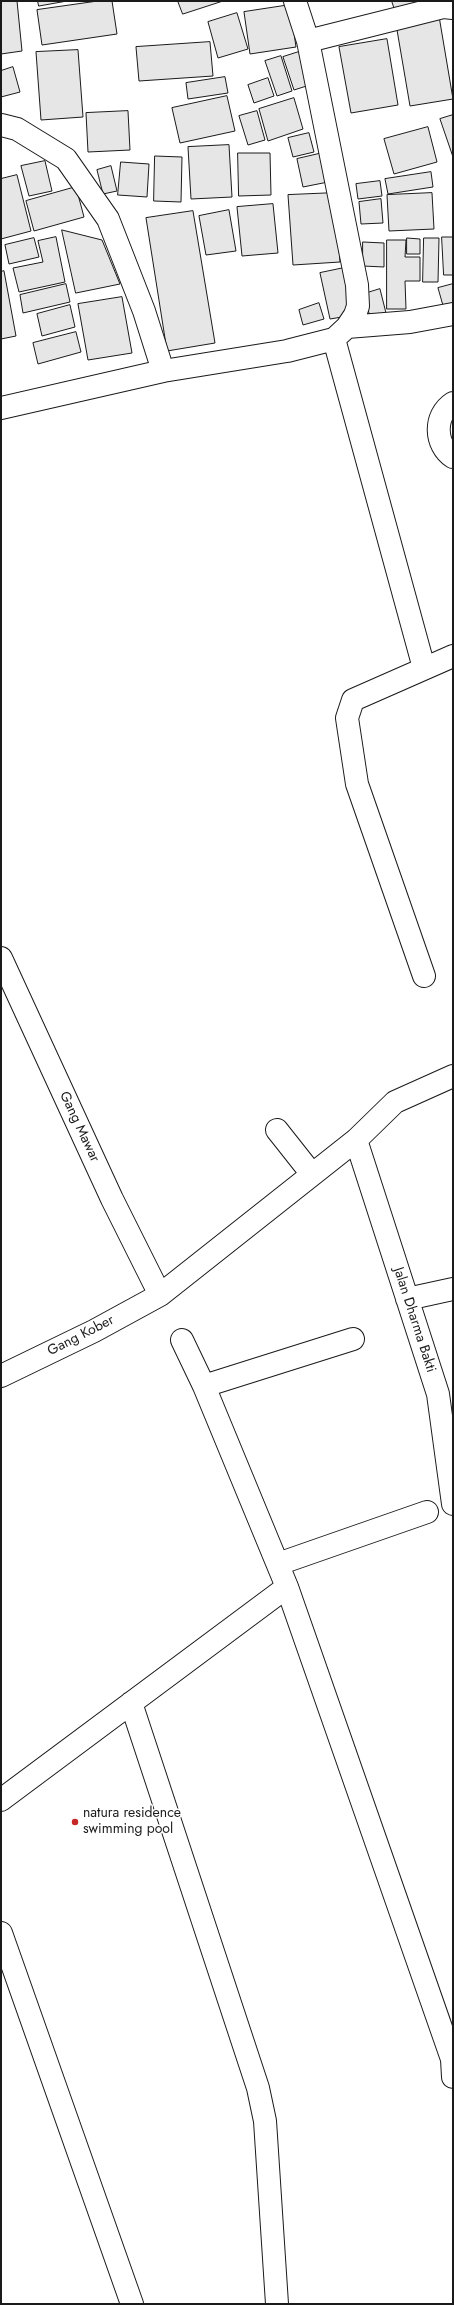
<!DOCTYPE html>
<html>
<head>
<meta charset="utf-8">
<style>
  body { margin:0 }
  #map { position:relative; width:454px; height:2305px; overflow:hidden; background:#fff; font-family:Jost,sans-serif }
  canvas { display:block }
  .frame { position:absolute; inset:0; border:2px solid #1a1a1a; pointer-events:none }
</style>
</head>
<body>
<div id="map">
<canvas width="454" height="2305"></canvas>
<div class="frame"></div>
</div>
<script>
const context = document.querySelector('canvas').getContext('2d');
context.lineJoin = 'round';
function fillPath(path, color) { context.fillStyle = color; context.fill(path, 'evenodd'); }
function stroke(path, color, width, dash) { context.strokeStyle = color; context.lineWidth = width; context.lineCap = dash ? 'butt' : 'round'; context.setLineDash(dash || []); context.stroke(path); }
function write(font, color, halo, rows, align = 'center') {
  context.font = font + ' Jost,sans-serif'; context.lineWidth = 3; context.setLineDash([]); context.textBaseline = 'middle'; context.strokeStyle = halo; context.fillStyle = color; for (const [text, x, y, turn = 0] of rows) {
    context.save(); context.translate(x, y); context.rotate((+turn || 0) * Math.PI / 180); context.textAlign = isNaN(turn) ? turn : align; if (halo) context.strokeText(text, 0, 0); context.fillText(text, 0, 0); context.restore();
  }
}
const building = new Path2D(`
  M1,1H17L22,51L1,54Z
  M38,1H67L39,6Z
  M98,1H112L117,34L42,45L37,10Z
  M178,1H223L183,14Z
  M392,1H423L395,10Z
  M290,5L296,47L250,54L244,12Z
  M237,13L248,49L218,58L208,22Z
  M439,16L453,99L410,106L396,24Z
  M387,39L398,105L351,113L339,47Z
  M210,42L213,76L139,81L136,47Z
  M78,50L83,117L41,120L36,52Z
  M305,50L316,83L294,90L283,57Z
  M281,56L292,91L277,96L265,61Z
  M13,67L20,92L1,97V71Z
  M225,77L228,93L188,99L186,83Z
  M268,78L274,96L254,103L248,85Z
  M227,96L235,131L180,143L172,108Z
  M294,98L303,129L268,141L259,109Z
  M128,111L130,150L88,152L86,113Z
  M257,111L265,140L248,145L239,116Z
  M453,115V157L440,119Z
  M428,127L437,162L394,174L384,139Z
  M309,133L314,152L293,157L288,138Z
  M229,145L232,197L191,199L188,147Z
  M327,152L333,181L303,187L297,159Z
  M238,153H270L271,195L239,196Z
  M155,156L182,157L181,202L154,201Z
  M45,161L52,191L29,196L21,166Z
  M121,162L149,164L147,197L118,195Z
  M111,166L117,191L103,194L97,170Z
  M431,172L433,187L388,194L385,179Z
  M17,175L31,231L1,239V179Z
  M380,181L382,196L358,199L356,184Z
  M76,187L84,217L34,231L26,201Z
  M335,193L340,262L293,265L288,195Z
  M432,193L434,229L389,231L387,195Z
  M381,199L383,223L361,224L359,202Z
  M273,204L278,253L242,256L237,207Z
  M229,210L236,251L206,255L199,216Z
  M193,211L215,343L167,351L146,218Z
  M62,230L102,240L120,284L76,293Z
  M56,237L65,282L19,292L13,268L43,262L38,241Z
  M442,237H453V275H444Z
  M34,238L39,257L9,264L5,245Z
  M407,238L420,239V254H407Z
  M424,238H439L438,282H423Z
  M387,240H406L405,257H420V281H405L406,309H387Z
  M363,242L384,243V267L363,266Z
  M344,268L354,315L330,319L320,273Z
  M4,271L16,336L1,339V272Z
  M66,284L70,302L23,313L20,295Z
  M453,284V306L444,309L438,288Z
  M380,289L386,313L370,317L364,294Z
  M122,297L132,353L88,360L78,304Z
  M319,303L324,319L303,325L299,310Z
  M70,305L75,327L42,336L37,314Z
  M76,332L81,352L38,364L33,343Z`);
fillPath(building, '#e6e6e6');
stroke(building, '#1a1a1a', 1);
const minor = new Path2D(`
  M308,41L443,7L453,8
  M1,125L17,129L66,159L108,219L144,311L163,371
  M347,327L410,322L453,314
  M334,339L424,668
  M453,403C433,416 435,445 453,457
  M1,408L163,371L287,351L334,339L347,327L355,315L358,306L357,285L308,41L295,1
  M1,958L112,1199L160,1295
  M424,976L357,784L347,718L353,700L453,656
  M277,1130L311,1173
  M356,1140L438,1394L453,1504
  M407,1299L453,1289
  M1,1376L94,1331L160,1295L356,1140L395,1102L453,1076
  M204,1386L353,1339
  M278,1564L427,1512
  M287,1587L452,2059L453,2077
  M131,1703L258,2088L265,2121L277,2304
  M1,1800L287,1587L204,1386L182,1340
  M1,1933L132,2304`);
stroke(minor, '#1a1a1a', 24);
stroke(minor, '#fff', 22);
for (const [x, y, r, color] of [
  [75,1822,4,"#c62828"]
]) { const dot = new Path2D(); dot.arc(x, y, r, 0, 2 * Math.PI); context.fillStyle = color; context.fill(dot); stroke(dot, '#fff', 1.5); }
write('14px', '#1a1a1a', '#fff', [
  ["Gang Mawar",79,1127,65],
  ["Jalan Dharma Bakti",414,1320,72],
  ["Gang Kober",81,1336,-27]
]);
write('14px', '#1a1a1a', '#fff', [
  ["natura residence",83,1814],
  ["swimming pool",83,1830]
], 'left');
</script>
</body>
</html>
